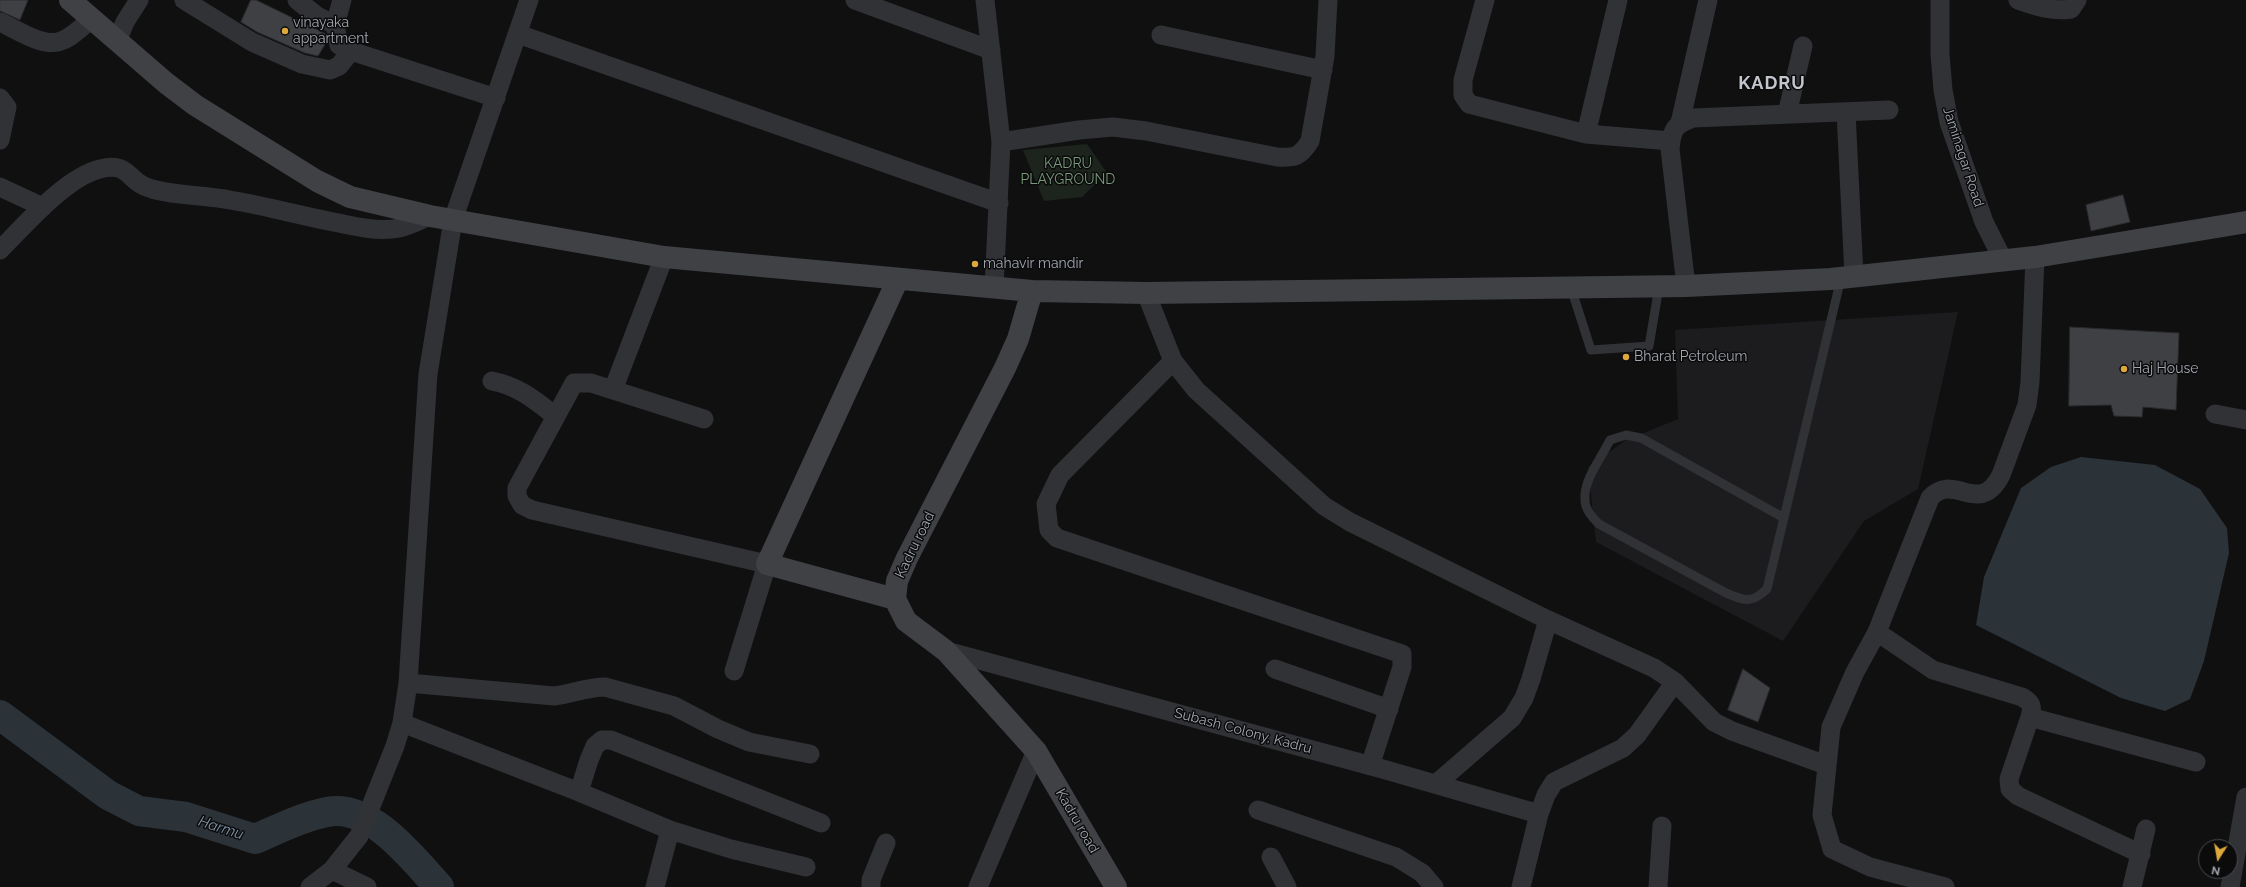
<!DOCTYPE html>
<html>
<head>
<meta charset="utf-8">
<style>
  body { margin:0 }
  #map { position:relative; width:2246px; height:887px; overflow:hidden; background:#101011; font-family:Raleway,sans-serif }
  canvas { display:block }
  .north { position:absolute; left:2198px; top:839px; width:40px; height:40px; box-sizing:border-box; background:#0b0b0c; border:1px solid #47494e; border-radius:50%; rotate:191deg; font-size:11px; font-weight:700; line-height:16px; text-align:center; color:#a2a7b0 }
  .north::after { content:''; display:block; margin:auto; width:14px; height:18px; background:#dda83c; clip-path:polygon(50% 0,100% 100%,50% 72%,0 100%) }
</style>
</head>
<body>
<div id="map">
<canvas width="2246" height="887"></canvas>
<div class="north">N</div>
</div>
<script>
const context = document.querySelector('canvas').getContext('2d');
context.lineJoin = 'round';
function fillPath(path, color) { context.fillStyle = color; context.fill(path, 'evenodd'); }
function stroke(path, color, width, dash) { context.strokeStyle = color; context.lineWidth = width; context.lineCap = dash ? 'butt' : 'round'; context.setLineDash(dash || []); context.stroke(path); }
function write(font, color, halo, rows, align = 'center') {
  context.font = font + ' Raleway,sans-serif'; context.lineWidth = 3; context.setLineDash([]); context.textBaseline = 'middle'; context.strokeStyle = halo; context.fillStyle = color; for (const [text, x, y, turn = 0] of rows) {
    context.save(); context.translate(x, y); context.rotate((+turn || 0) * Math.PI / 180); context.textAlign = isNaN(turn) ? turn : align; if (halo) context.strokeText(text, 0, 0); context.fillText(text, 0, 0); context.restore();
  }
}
fillPath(new Path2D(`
  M1958,312L1918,489L1864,521L1783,641L1596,542L1588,467L1626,440L1678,419L1675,330Z`), '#1c1c1e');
fillPath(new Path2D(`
  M1087,144L1107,173L1082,197L1044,201L1023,150Z`), '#1d231d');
fillPath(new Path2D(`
  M2081,457L2155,465L2200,489L2227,528L2229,553L2204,661L2190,699L2165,711L2121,698L1976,625L1984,577L2021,488L2051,467Z`), '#2b3238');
stroke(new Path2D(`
  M0,715L108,795L139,811L186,817L255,839C278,829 302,817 327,812C371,803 413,859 439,887`), '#2b3238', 30);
const building = new Path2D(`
  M0,0H28L20,20L0,11Z
  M251,0H256L326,34L327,41L318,56L305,53L257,32L241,22Z
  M2123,195L2130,222L2091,231L2086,205Z
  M2070,327L2179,333L2176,410L2143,407L2142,417L2114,416L2111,405L2069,406Z
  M1743,669L1770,688L1758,722L1728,710Z`);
fillPath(building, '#3f4044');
stroke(building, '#2a2a2d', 1);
stroke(new Path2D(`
  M1571,288L1591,350L1649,346L1659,287
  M1784,518L1641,438L1626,435L1610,440C1602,457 1583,480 1585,500C1585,510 1593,518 1599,524L1726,593C1745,601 1751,604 1767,589L1841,278`), '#313235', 9);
stroke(new Path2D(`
  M184,0L252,42L302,64L330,70L339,66L351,51
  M297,0L317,16L335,25
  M342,0L335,25L339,45L351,51L496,98
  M855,0L991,50
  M985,0L1001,142L994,288
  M1485,0L1463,80V95L1469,104L1586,134L1671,141
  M1940,0V54L1943,90L1949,122L1984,222L2003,260
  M2018,0C2036,6 2052,12 2071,9L2077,0
  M0,22C16,29 40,46 58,42C71,39 82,26 92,19
  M518,34L999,203
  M1161,35L1323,70
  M117,41L125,22L139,0
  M0,98L7,107L0,140
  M1846,112L1854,276
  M1787,114L1803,46
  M1680,123L1708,0
  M1586,134L1618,0
  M1001,142L1079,130L1113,127L1146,131L1277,157C1295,158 1300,157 1310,141L1325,56L1328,0
  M0,187L43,207
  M0,250C25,225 66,177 100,169C131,161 127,183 152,189C177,196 204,195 230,200C266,206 302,216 339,223C357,227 380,232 399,228C409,226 420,220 430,216
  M1686,286L1670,149C1672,129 1674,125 1693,118L1889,110
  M1146,293L1173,361L1196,390L1324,506L1350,522L1548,620L1654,668L1675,682L1714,722L1732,731L1826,765
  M1173,361L1060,475L1046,504L1049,530L1057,538L1402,654V667L1370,766
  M492,381C518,386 535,400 555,416
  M613,390L664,257
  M2215,414L2246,420
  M704,419L591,383H574L517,488V496L522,505L532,510L767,564L734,671
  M1877,632L1933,670L2022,697C2032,703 2033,706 2030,717L2009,779L2010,789L2018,796L2141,854
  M946,651L1379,768L1539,814
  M1275,669L1389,709
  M408,683L554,696C571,694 588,687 605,687L674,706L718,729L749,742L810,754
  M2030,717L2196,762
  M402,723L579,792L670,830L731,849L806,867
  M1436,784L1512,718L1524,698L1531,679L1548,620
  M579,792L589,760L595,746L602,740H611L821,823
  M1258,810L1396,857L1422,873L1434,887
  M1271,857L1287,887
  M332,870L367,887
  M310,887L332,870L359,836L395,746L402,723L408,683L428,374L453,220L529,0
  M655,887L670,830
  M871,887V880L886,843
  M978,887L1036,751
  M1521,887L1539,814L1546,795L1554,782L1623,748L1637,735L1675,682
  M1658,887L1662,826
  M1945,887L1870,867L1832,849L1822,815L1831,727L1855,672L1877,632L1930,498C1954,471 1979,518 2001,475L2027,405L2030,382L2035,257
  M2132,887L2146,829
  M2230,887L2246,797`), '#313235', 19);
stroke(new Path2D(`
  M70,0L166,83L195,105L317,181L350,197L430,216L664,257L1032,291L1146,293L1686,286L1831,279L2035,257L2246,222
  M1032,291L1018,339L1005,368L907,558L897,581L895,599L906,621L946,651L1036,751L1116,887
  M895,599L767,564L898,279`), '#3f4145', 22);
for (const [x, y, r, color] of [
  [285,31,4,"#dda83c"],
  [975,264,4,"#dda83c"],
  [1626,357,4,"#dda83c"],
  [2124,369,4,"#dda83c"]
]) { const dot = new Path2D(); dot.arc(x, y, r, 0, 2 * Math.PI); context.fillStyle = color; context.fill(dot); stroke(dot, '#0b0b0c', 1.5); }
write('14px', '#a2a7b0', '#0b0b0c', [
  ["vinayaka",293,23],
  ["appartment",293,39],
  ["mahavir mandir",983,264],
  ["Bharat Petroleum",1634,357],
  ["Haj House",2132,369]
], 'left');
write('14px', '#a2a7b0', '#0b0b0c', [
  ["Jaminagar Road",1963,157,72],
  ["Kadru road",915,545,-64],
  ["Subash Colony, Kadru",1243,731,15],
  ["Kadru road",1077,821,60]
]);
write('14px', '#7b9a7d', '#0b0b0c', [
  ["KADRU",1068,164],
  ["PLAYGROUND",1068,180]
]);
write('italic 15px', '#7c93a8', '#0b0b0c', [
  ["Harmu",221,828,18]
]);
context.letterSpacing = '1px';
write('bold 18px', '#c3c5cd', '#0b0b0c', [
  ["KADRU",1772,84]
]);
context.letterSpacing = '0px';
</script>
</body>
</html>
